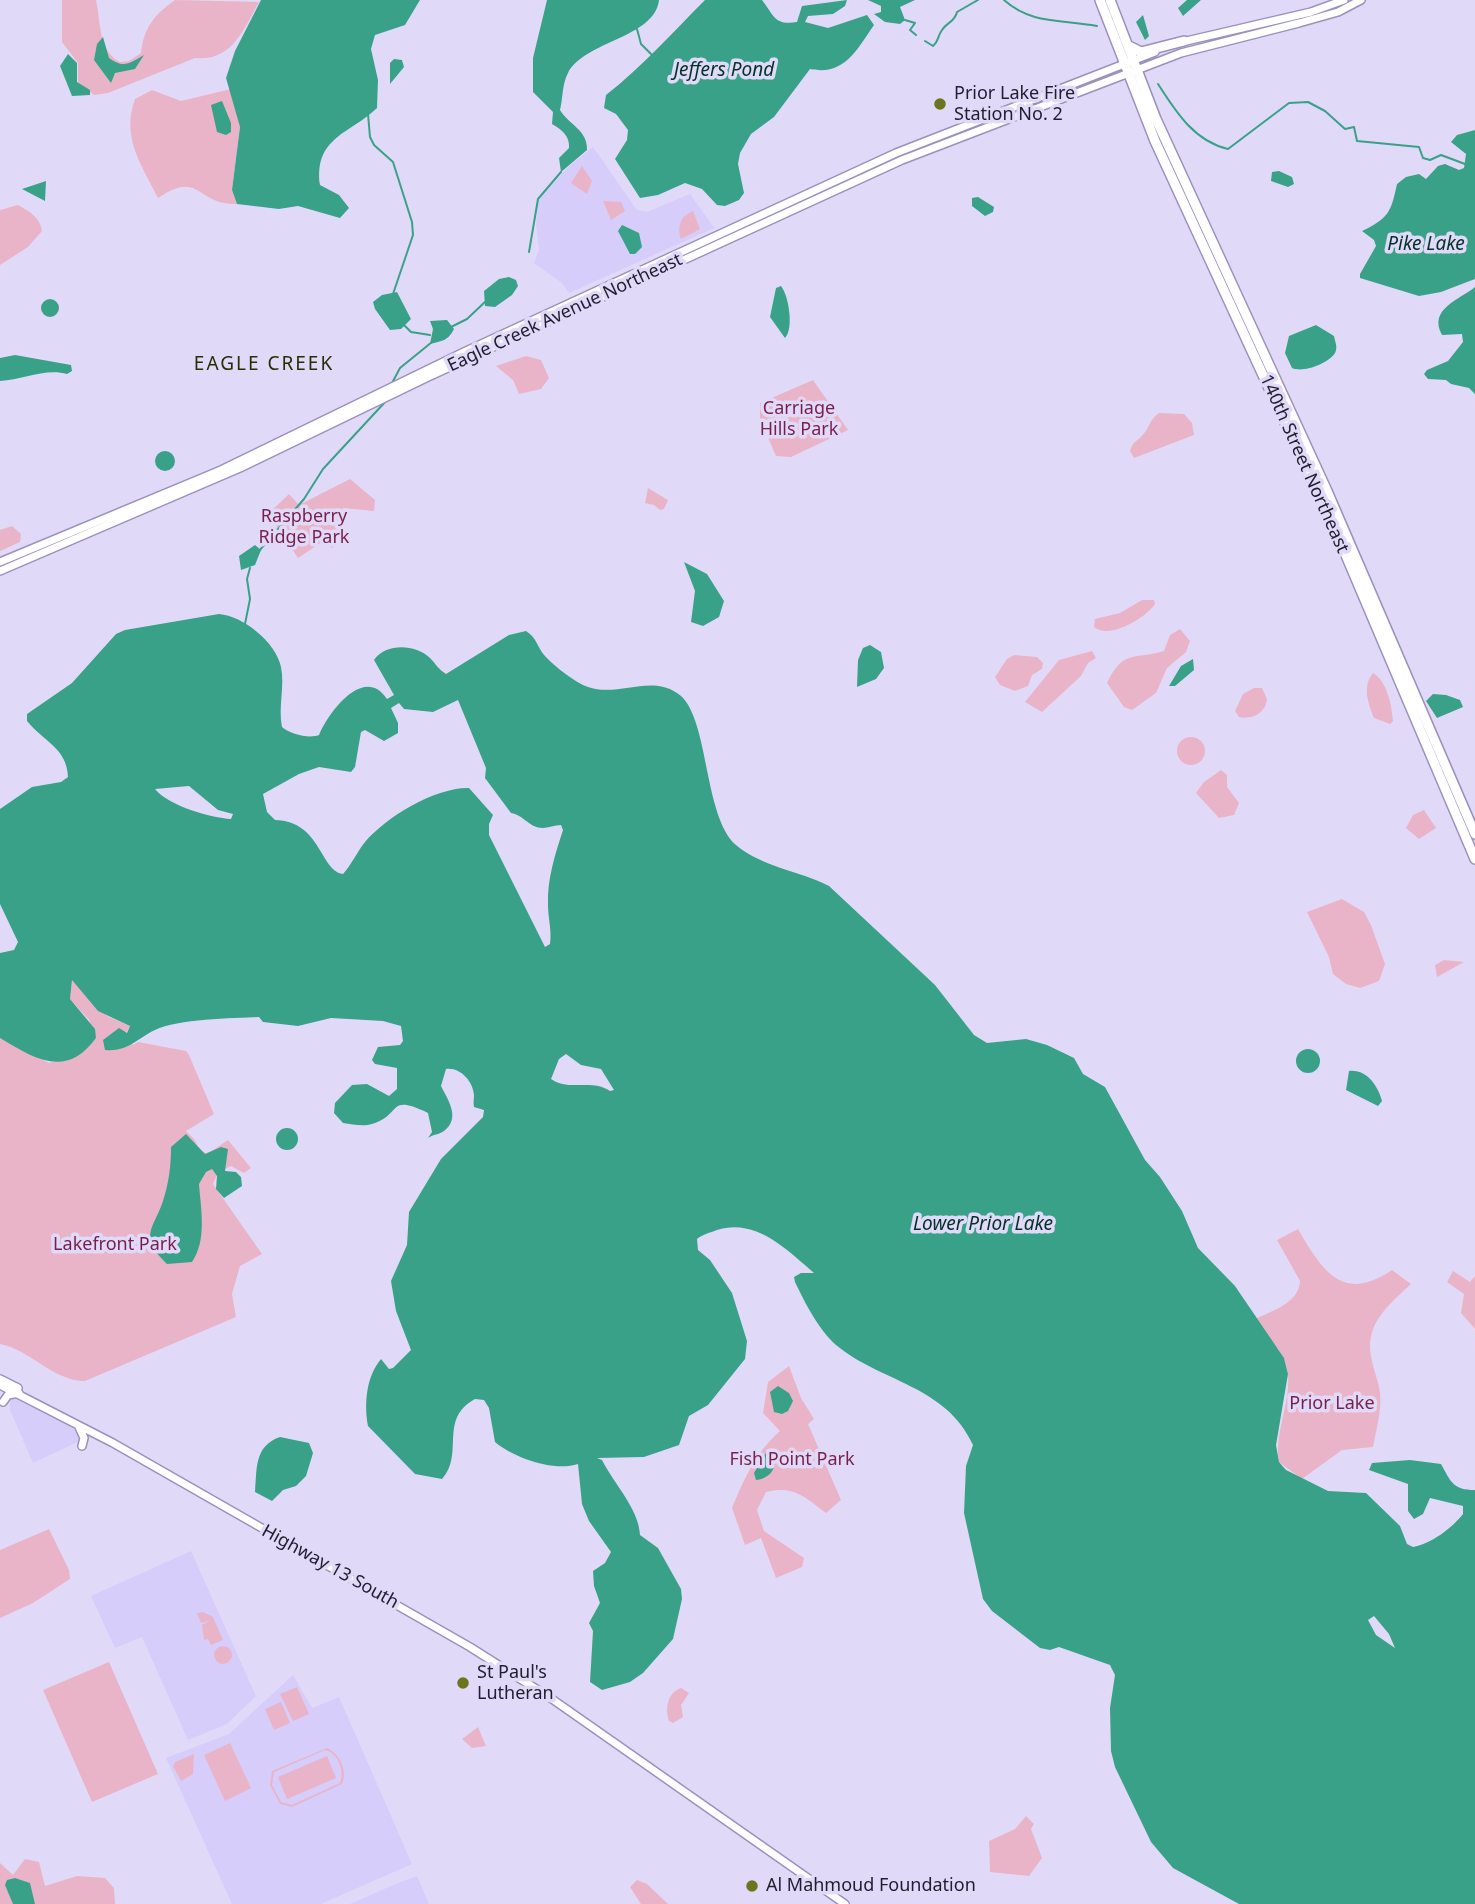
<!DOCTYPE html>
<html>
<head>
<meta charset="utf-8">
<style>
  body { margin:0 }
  canvas { display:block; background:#e0daf8 }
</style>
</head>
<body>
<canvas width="1475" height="1904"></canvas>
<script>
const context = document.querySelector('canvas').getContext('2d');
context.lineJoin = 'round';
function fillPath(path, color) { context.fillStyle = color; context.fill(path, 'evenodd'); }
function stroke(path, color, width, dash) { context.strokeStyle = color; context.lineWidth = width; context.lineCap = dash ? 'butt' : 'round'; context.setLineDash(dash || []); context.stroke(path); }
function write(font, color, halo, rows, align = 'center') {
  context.font = font + ' "Noto Sans",sans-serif'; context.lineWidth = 7; context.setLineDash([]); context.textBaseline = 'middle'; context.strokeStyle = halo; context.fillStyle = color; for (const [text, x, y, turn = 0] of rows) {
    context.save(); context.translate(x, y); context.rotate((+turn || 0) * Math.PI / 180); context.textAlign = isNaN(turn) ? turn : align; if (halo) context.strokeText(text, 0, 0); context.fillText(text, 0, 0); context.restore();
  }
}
fillPath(new Path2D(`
  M593,147L637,210L647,212L690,194L714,228L569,293L562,283L534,263L539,250L536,224L538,201L568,167Z
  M21,1396L81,1434L82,1440L33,1463L10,1410V1398Z
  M191,1551L256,1696L227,1724L188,1740L142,1637L115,1648L91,1596Z
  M293,1675L312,1708L339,1697L412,1864L321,1904H232L166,1758L229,1734Z
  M417,1876L429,1904H350L398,1883Z`), '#d6cdfa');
fillPath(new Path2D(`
  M62,0H96C101,22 98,51 120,62L129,61L141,53C144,27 154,15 175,0L259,2C244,29 232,62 195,58L108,93L94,95L78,83V63L62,42Z
  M231,89L240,127L232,190L237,204C195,205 201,169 158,198C141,164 121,137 135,99L152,90L181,101Z
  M582,166L592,181L587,194L571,183Z
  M603,201L621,202L625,211L611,220Z
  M18,205C30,212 40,217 42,231L28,247L0,265V210Z
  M693,211L700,229L681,239C677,227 680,216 693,211Z
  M526,356L541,360L549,378L541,389L519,394L513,380L496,366Z
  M813,380L848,430L791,457L776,456L760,419V403Z
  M1159,413L1184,414L1192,423L1194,435L1134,458L1130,451C1133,440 1140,440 1145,432C1151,424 1150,419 1159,413Z
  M350,479L375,500L374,511L343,508L333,548L322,542L298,558L268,514L289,494L299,505Z
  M648,488L668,500L664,509L660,510L654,505L645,503Z
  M12,526L21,534L20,542L0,551V530Z
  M1142,600H1154L1155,604C1146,618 1109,640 1094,627L1095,619L1120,613Z
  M1180,629L1190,641L1186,652L1167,668L1156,693L1132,710L1124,707L1107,683C1123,649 1134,660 1164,651L1170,635Z
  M1092,651L1096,658L1088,663L1081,676L1042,712L1025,702L1059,660Z
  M1014,655L1037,657L1043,663L1042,669L1032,675L1028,686L1015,691L1000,685L995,677L1007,659Z
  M1373,673C1387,681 1392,706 1393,721L1390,724L1374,718C1368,703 1362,687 1373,673Z
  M1254,688H1262L1267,699C1266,713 1252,720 1239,717L1235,711L1243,694Z
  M1177 751a14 14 0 1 1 28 0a14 14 0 1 1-28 0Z
  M1221,770L1227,775V787L1239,803L1234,815L1219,818L1196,793L1204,782Z
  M1424,810L1436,828L1419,839L1406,828L1413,815Z
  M1342,899L1364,912L1371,925L1385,964L1379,981L1360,988L1346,984L1333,974L1329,957L1307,912Z
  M1444,960L1464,962L1437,977L1435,965Z
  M72,980L107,1016L130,1026L126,1033L133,1045L138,1042L186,1051L189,1055L214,1114L186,1131L195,1140L199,1149L207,1154L228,1140L251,1168L244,1173L231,1166L218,1172L213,1184L262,1254L240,1266L232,1294L236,1317L85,1381C53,1381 31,1350 0,1344V1038L49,1063C69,1057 83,1055 96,1038L89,1020L70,999Z
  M1298,1229C1322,1270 1342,1304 1392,1270L1411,1284C1388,1306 1363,1324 1372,1361C1374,1372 1379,1382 1380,1393C1382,1411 1376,1430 1373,1447L1342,1450L1302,1479L1279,1462C1273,1428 1298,1391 1284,1359C1277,1344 1264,1334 1255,1319C1272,1311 1299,1303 1300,1281L1277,1240Z
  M1453,1271L1470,1282L1475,1276V1329L1461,1313L1464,1294L1447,1282Z
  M789,1366L801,1398L814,1419L808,1424L841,1500L826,1513C805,1497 793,1485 766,1492L757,1510L764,1531L804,1558L802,1567L776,1578L761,1538L745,1545L732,1508C744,1479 756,1452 780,1431L763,1413L768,1382Z
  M49,1529L69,1570L70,1579L33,1603L0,1618V1550Z
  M203,1612L213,1617L223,1640L211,1645L208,1639L204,1640L202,1625L209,1621L201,1623L197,1613Z
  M214 1655a9 9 0 1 1 18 0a9 9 0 1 1-18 0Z
  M109,1662L158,1774L92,1802L43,1690Z
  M297,1687L309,1714L293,1721L280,1694Z
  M681,1688L689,1693L681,1705L683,1717L673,1723L669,1721C665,1709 667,1693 681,1688Z
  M281,1702L290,1723L274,1730L265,1709Z
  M478,1727L486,1746L472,1748L462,1739Z
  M230,1743L251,1788L225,1801L204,1755Z
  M327,1748C340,1754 348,1771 342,1784L292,1807L280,1804L270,1785L272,1771ZM325,1750C338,1753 345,1771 340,1783L292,1805L281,1802L272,1785L274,1772Z
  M194,1754L193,1774L181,1781L173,1766L175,1762Z
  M327,1756L336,1778L287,1799L278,1777Z
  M1026,1816L1034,1824L1031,1829L1042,1858L1029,1876L990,1872L989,1841L1015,1829Z
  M25,1859L39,1862L45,1886L77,1876L105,1878L114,1888L115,1904H0V1863L13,1875Z
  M637,1880L647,1884L668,1904H641L630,1887Z`), '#eab4c8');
fillPath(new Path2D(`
  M261,0H420L405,25L375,35L371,49L378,80L377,108C350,134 314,137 320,185L339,195L349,208L340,218L298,206L279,209L237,204L232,190L240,127L226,78L235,51Z
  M547,0H659C655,38 584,41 568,73C562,84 563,98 560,110C569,125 588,130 587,150L561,172L559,158L569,148C570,136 562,130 552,124L553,112L533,92V58Z
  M705,0H762C774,15 774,26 797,22L802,6L847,0L845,6L833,14L808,16L805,22L828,28L867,15L874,25C856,51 844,76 810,69L774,117L751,134L740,153L738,164L744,193L739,200L725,206L717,205L702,189L685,183L658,195L640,198L615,159L627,140L628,130L616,114L604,108L606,95C642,67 673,32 705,0Z
  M868,0H915L900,7L905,20L900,24L885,22L874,14L881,12V6Z
  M1187,0H1201L1183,16L1178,8Z
  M1143,15L1149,36L1145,40L1136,22Z
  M103,37L109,58C124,69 130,63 144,55L135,69L115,73L111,83L94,60L97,44Z
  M68,54L77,63V82L90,90V95L72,96L60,66Z
  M394,59L402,60L404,67L390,84V63Z
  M222,101L231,123V132L226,135L217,132L211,105Z
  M1475,130V279L1441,292L1419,296L1360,278V274L1376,246L1374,240L1362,231C1389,218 1391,212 1397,184L1406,177L1419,174L1426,179L1438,166L1445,164L1459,170L1464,168L1466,154L1451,142L1457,135Z
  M1279,171L1292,177L1294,184L1288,187L1271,181L1272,172Z
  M46,181L45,201L22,189Z
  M978,197L994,207L993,212L985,216L972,206V198Z
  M622,225L639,233L642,247L635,254H630L618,231Z
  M509,277L516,280L518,286L512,295L495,307L485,306L484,291L499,279Z
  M781,286C789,296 794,329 785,338L770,317L776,288Z
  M1475,287V394L1469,388L1451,384L1446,380L1428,379L1424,374L1427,370L1448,361L1463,342L1462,334L1442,335C1428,309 1459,300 1475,287Z
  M397,292L411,319L401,329L390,330L375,309L373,302L382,295Z
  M41 308a9 9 0 1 1 18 0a9 9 0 1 1-18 0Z
  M447,320L454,329C448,341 442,341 430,344L433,329L430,321Z
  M1316,325L1334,336C1335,342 1338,347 1335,353C1328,364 1303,373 1292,368L1285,353L1289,336Z
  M15,355L71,365L72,371L67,374C45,368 23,380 0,381V358Z
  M155 461a10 10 0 1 1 20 0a10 10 0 1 1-20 0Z
  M255,545L261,550L255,565L241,570L239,556Z
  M684,562L707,574L724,601L719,617L703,626L691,622L695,591Z
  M219,614C243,616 276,642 281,667C285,686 278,707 282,727C290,734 309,739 319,735C328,713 364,664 387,699L394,695L374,660C386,643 415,644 430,658C436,664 438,669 446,674L509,635L526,631C537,638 537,647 545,656C554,666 576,683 588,687C619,698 653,672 681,696C709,721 704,817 736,845C762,867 800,871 829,886L935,985L974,1035L987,1043L1026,1039L1047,1045L1074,1058L1083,1074L1105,1087L1145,1160L1160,1177L1182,1211L1198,1248L1235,1286L1284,1358L1288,1374L1276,1445L1279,1462L1286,1470L1328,1491L1366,1493L1400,1526L1407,1544L1413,1547C1431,1544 1452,1528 1463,1514V1506L1430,1498L1423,1514L1414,1519L1408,1511V1484L1369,1470L1372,1463L1410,1460L1441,1464C1451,1482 1453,1490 1475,1490V1904H1239L1173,1868L1151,1842L1115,1767L1111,1751L1110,1708L1115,1675L1110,1665L1059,1647L1050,1650L1040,1648L992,1611L983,1599L964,1513L966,1466L973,1445C946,1385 880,1382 836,1345C819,1330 805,1303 795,1282L794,1277L801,1273H814C786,1249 756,1218 717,1230C710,1233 703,1234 697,1239L698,1250L710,1260L732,1293L747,1341L745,1359L708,1405L689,1416L679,1445L644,1457L597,1458L602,1460C614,1484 639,1509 640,1535L658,1548L681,1589L682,1599L673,1639L643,1673L630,1682L602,1690L590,1682L593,1631L589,1623L600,1603L594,1586L593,1571L605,1563L611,1552L589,1521L582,1504L578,1464C554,1472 514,1458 495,1442L489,1408L484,1400L475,1399C438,1419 465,1454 442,1479L415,1474L368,1426C364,1404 366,1377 381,1359L389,1369L393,1368L411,1350L396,1311L391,1281L407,1245L409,1212L441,1159L483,1117L484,1110L474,1107C473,1103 474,1099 474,1095C473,1081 460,1067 446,1069L441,1086C448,1100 461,1118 444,1131C438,1135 434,1134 428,1138L432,1132L428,1113C386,1093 403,1115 372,1124C363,1127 352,1124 343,1123L334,1113L335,1103L352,1085L367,1084L389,1096L397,1089V1068L375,1064L372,1060L378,1047L400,1045L403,1041L401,1026L383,1021L331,1018L298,1026L263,1022L259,1017C232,1018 178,1019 155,1030C136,1039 128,1052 105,1050L103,1040L119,1028L127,1033L130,1026L98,1011L72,980L70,999L95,1029L96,1038C66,1079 35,1059 0,1038V953L14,950L18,942L0,904V809L32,787L61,782L68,777C67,748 44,742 27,721V714L72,683L116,634L125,630ZM458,700L486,768L485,778L511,813C524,815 529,828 543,828C548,828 555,825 561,825L563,830C555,855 547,879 548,905C548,919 552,930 550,944L545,947L489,835V824L493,815L469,788C436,787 386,817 365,842C357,852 352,864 343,874C320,871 321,821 275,820L267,812L263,794L299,774L319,767L351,772L355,767L361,732L365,730L384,741L398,733V723L391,708L399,703L404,709L433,712ZM189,786L218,810L233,814L231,819C211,818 169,806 155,789ZM566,1054L581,1065L601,1069L614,1090L610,1091C591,1078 570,1092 551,1079L559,1059ZM1374,1616L1389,1634L1395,1648L1376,1635L1368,1620Z
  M870,645L881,652L884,668L876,679L857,687L858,660L863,648Z
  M1193,659L1194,670L1175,686H1169L1181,666Z
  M1433,694L1446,695L1460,700L1463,707L1437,718L1426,701Z
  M1296 1061a12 12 0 1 1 24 0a12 12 0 1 1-24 0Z
  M1349,1071C1367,1069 1378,1086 1382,1101L1378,1106L1346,1090Z
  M276 1139a11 11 0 1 1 22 0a11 11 0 1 1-22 0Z
  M186,1134L205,1154L221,1147L228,1149L225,1171L236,1172L241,1177L242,1186L224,1198L216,1189L217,1176L212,1169L206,1172L199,1184C201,1210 207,1240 192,1262L167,1264C138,1236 153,1230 163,1201C169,1182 171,1166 171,1147Z
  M778,1386L789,1393L793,1401L788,1411L782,1414L774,1412L770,1392Z
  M280,1437L309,1443L313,1453L306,1476L296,1486L283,1490L272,1501L255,1492C257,1469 254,1446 280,1437Z
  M766,1453L774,1458C777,1470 768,1479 756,1480L754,1473Z
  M15,1878L30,1883L35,1904H13L5,1885L7,1880Z`), '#3aa189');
stroke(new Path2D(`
  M1004,0C1032,25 1062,19 1097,26
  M905,20L915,23L910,30L916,35
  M637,29L641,44L651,54
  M925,41L933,46C939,41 937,37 942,30C947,22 955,22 957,12L978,0
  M1158,84C1176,112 1194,141 1228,149L1289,103L1308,102L1325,111L1345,129L1354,127L1357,141L1419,147L1423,158L1430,160L1441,155L1465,164
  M368,114L370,137L374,145L393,162L412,222L413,235L393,294
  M529,252L538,199L561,172
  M404,325L411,332L430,335
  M451,327L467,319L486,301
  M391,385L400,368L432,342
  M259,551L304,499L323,469L386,401
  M245,624L250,599L247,579L250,568`), '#3aa189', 2);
const major = new Path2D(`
  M1182,42L1311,12L1344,0
  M0,562L221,470L464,352L896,153L1155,52
  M0,571L240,468L428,377L902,160L1181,53L1299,23L1338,12L1361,0
  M0,1379L18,1388
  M0,1385L113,1443L470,1647L552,1699L845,1904
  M3,1402L8,1395L19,1393
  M79,1427L84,1438L82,1446`);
const highway = new Path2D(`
  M1100,0L1155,141L1345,553L1475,859
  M1110,0L1156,119L1327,491L1475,834
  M1129,46L1141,52L1184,41`);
stroke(major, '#9b90be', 10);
stroke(highway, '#9b90be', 12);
stroke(major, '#fff', 7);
stroke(highway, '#fff', 9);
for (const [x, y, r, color] of [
  [940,104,7,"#6c741d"],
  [463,1683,7,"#6c741d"],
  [752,1886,7,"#6c741d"]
]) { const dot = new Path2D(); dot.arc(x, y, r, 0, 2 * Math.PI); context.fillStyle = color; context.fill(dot); stroke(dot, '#e0daf8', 2.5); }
write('18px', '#211c2e', '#e0daf8', [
  ["Prior Lake Fire",954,94],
  ["Station No. 2",954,115],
  ["St Paul's",477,1673],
  ["Lutheran",477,1694],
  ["Al Mahmoud Foundation",766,1886]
], 'left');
write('18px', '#211c2e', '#e0daf8', [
  ["Eagle Creek Avenue Northeast",565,313,-25],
  ["140th Street Northeast",1304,464,66],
  ["Highway 13 South",330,1567,29]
]);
write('18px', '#781e4b', '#e0daf8', [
  ["Carriage",799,409],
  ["Hills Park",799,430],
  ["Raspberry",304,517],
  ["Ridge Park",304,538],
  ["Lakefront Park",115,1245],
  ["Prior Lake",1332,1404],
  ["Fish Point Park",792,1460]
]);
write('italic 19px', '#013127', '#e0daf8', [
  ["Jeffers Pond",724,71],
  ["Pike Lake",1426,245],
  ["Lower Prior Lake",983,1225]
]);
context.letterSpacing = '2px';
write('19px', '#292d04', '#e0daf8', [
  ["EAGLE CREEK",264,365]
]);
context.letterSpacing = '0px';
</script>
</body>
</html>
